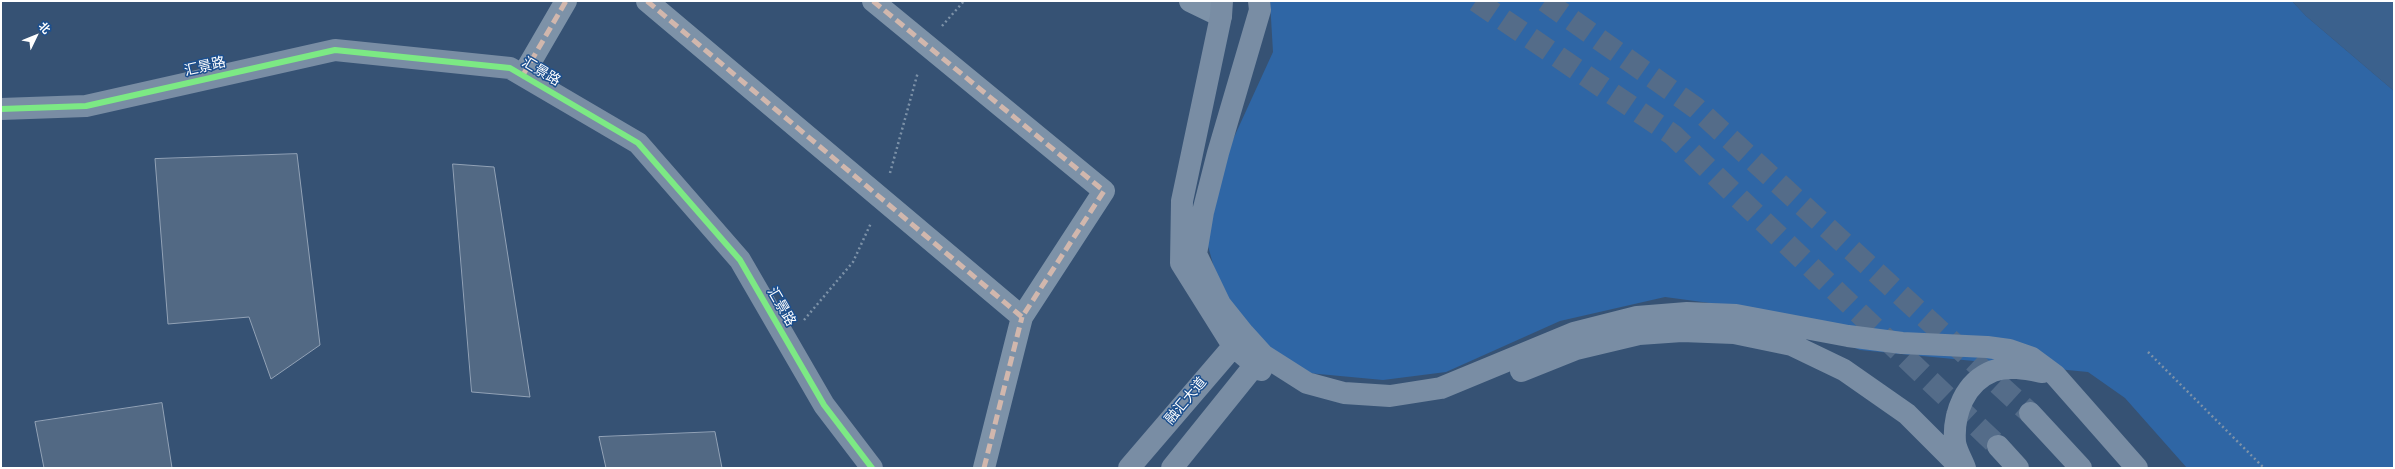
<!DOCTYPE html>
<html>
<head>
<meta charset="utf-8">
<style>
  body { margin:0 }
  #map { position:relative; width:2395px; height:469px; overflow:hidden; background:#365274; font-family:"Space Grotesk","Noto Sans SC",sans-serif }
  canvas { display:block }
  .frame { position:absolute; inset:0; border:2px solid #fff; pointer-events:none }
  .north { position:absolute; left:16px; top:16px; width:40px; height:40px; -webkit-text-stroke:3px #1b4f8f; paint-order:stroke; rotate:47deg; font-size:11px; font-weight:700; line-height:16px; text-align:center; color:#fff }
  .north::after { content:''; display:block; margin:auto; width:14px; height:18px; background:#fff; clip-path:polygon(50% 0,100% 100%,50% 72%,0 100%) }
</style>
</head>
<body>
<div id="map">
<canvas width="2395" height="469"></canvas>
<div class="frame"></div>
<div class="north">北</div>
</div>
<script>
const context = document.querySelector('canvas').getContext('2d');
context.lineJoin = 'round';
function fillPath(path, color) { context.fillStyle = color; context.fill(path, 'evenodd'); }
function stroke(path, color, width, dash) { context.strokeStyle = color; context.lineWidth = width; context.lineCap = dash ? 'butt' : 'round'; context.setLineDash(dash || []); context.stroke(path); }
function write(font, color, halo, rows, align = 'center') {
  context.font = font + ' "Space Grotesk","Noto Sans SC",sans-serif'; context.lineWidth = 3; context.setLineDash([]); context.textBaseline = 'middle'; context.strokeStyle = halo; context.fillStyle = color; for (const [text, x, y, turn = 0] of rows) {
    context.save(); context.translate(x, y); context.rotate((+turn || 0) * Math.PI / 180); context.textAlign = isNaN(turn) ? turn : align; if (halo) context.strokeText(text, 0, 0); context.fillText(text, 0, 0); context.restore();
  }
}
fillPath(new Path2D(`
  M1270,1H2292L2306,16L2394,91V468H2187L2125,398L2088,372L1860,350L1762,310L1665,297L1560,321L1446,372L1383,380L1308,373L1273,352L1234,309L1216,275L1205,235L1219,170L1273,52Z`), '#2f66a5');
fillPath(new Path2D(`
  M2292,1H2394V91L2306,16Z`), '#3b618d');
const building = new Path2D(`
  M297,154L320,345L271,379L249,317L168,324L155,159Z
  M453,164L494,167L530,397L472,392Z
  M162,403L172,468H44L35,422Z
  M715,432L722,468H606L599,437Z`);
fillPath(building, '#526984');
stroke(building, '#92a2b6', 1);
stroke(new Path2D(`
  M1476,1L1673,135L1998,446
  M1545,1L1696,108L2030,413`), '#546c89', 22, [22, 11]);
stroke(new Path2D(`
  M942,26L964,1
  M890,173L918,72
  M804,320L853,262L871,223
  M2148,352L2264,468`), '#7d92a8', 2.5, [2, 3]);
stroke(new Path2D(`
  M647,1L1022,317L1104,191L873,1
  M1190,1L1221,16
  M523,75L566,1
  M984,468L1022,317`), '#7d92a8', 22);
stroke(new Path2D(`
  M1222,1L1221,16L1182,201L1181,263L1233,346L1261,370
  M1259,1L1260,10L1218,153L1203,212L1196,254L1220,304L1244,334L1263,355L1307,383L1344,393L1390,396L1441,388L1574,333L1637,317L1687,313L1736,315L1848,336L1902,343L1987,347L2009,350L2032,358L2055,375L2137,468
  M1,109L86,106L335,50L510,68L638,143L740,260L824,405L872,468
  M1521,371L1576,349L1639,334L1682,331L1734,333L1792,345L1844,370L1907,414L1961,468
  M2030,413L2081,468
  M1998,446L2018,468
  M1129,468L1243,335
  M1172,468L1263,355
  M1965,468C1962,460 1956,450 1955,442C1953,413 1965,382 1993,371C2009,365 2027,369 2042,372`), '#798da4', 22);
stroke(new Path2D(`
  M647,1L1022,317L1104,191L873,1
  M523,75L566,1
  M984,468L1022,317`), '#d1b7ad', 5, [10, 5]);
stroke(new Path2D(`
  M1,109L86,106L335,50L510,68L638,143L740,260L824,405L872,468`), '#7ce984', 6);
write('14px', '#fff', '#1b4f8f', [
  ["汇景路",205,67,-13],
  ["汇景路",541,72,31],
  ["汇景路",781,307,60],
  ["融汇大道",1186,401,-50]
]);
</script>
</body>
</html>
